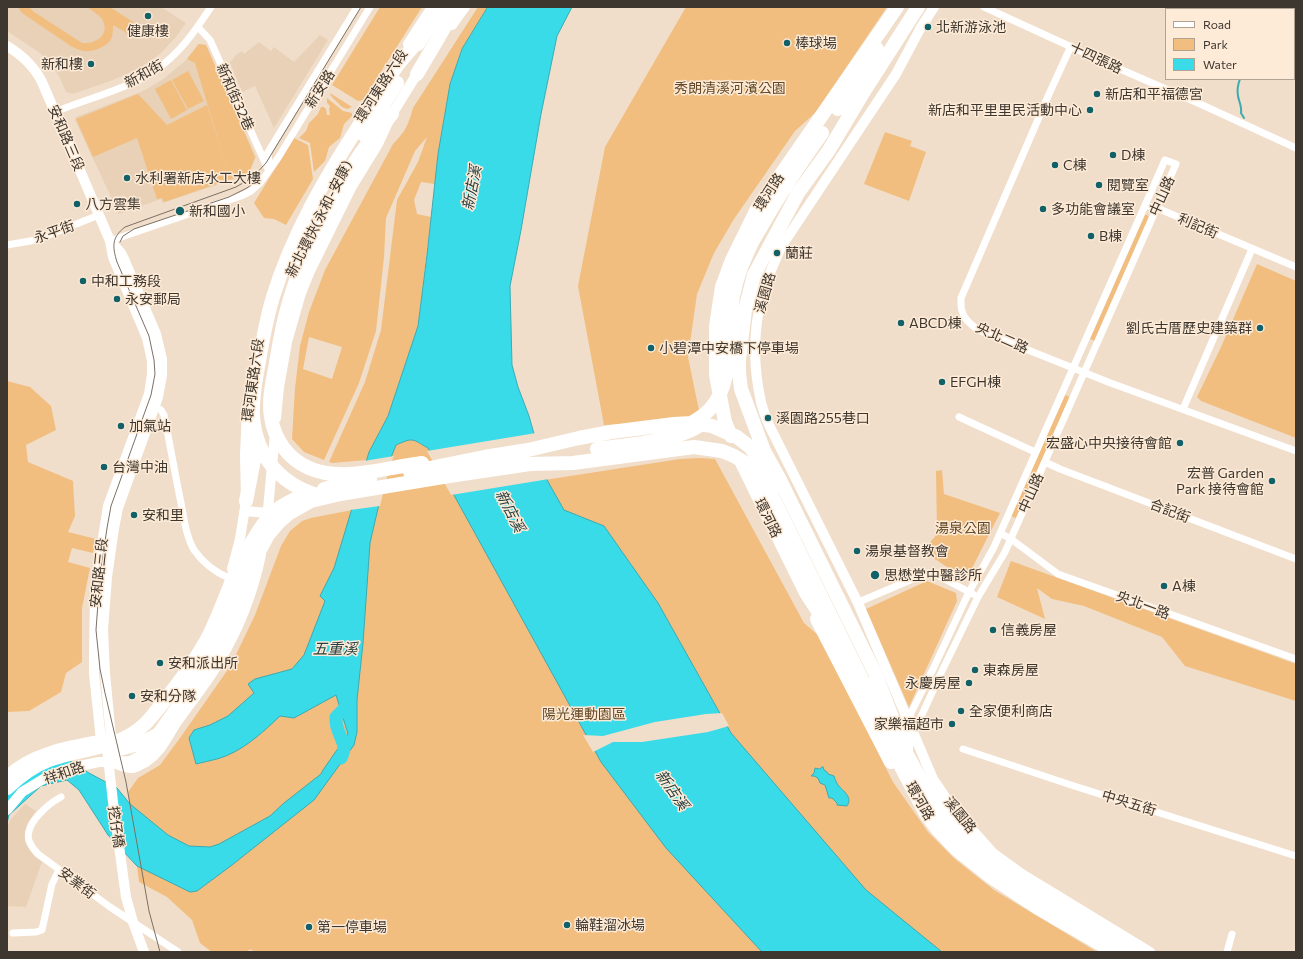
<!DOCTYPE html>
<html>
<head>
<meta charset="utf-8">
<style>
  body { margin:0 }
  #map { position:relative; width:1303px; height:959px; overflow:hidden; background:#f0deca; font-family:Commissioner,sans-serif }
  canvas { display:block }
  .frame { position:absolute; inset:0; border:8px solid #3e372f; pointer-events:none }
  .legend { position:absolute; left:1165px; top:8px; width:130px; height:72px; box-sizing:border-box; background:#fdebd7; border:1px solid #b1a394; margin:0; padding:5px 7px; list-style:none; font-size:12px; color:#3e372f }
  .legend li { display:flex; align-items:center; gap:8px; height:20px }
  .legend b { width:20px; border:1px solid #b1a394 }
</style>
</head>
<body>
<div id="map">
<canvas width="1303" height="959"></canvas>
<div class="frame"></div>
<ul class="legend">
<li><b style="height:5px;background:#fff"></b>Road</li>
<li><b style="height:11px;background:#f1be7f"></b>Park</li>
<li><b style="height:11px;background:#3adbe9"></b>Water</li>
</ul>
</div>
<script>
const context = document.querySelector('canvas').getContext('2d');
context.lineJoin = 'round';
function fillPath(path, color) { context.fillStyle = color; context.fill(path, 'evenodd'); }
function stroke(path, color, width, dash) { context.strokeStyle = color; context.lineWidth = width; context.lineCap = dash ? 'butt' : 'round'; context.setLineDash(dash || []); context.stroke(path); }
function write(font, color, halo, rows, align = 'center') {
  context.font = font + ' Commissioner,"Noto Sans TC",sans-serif'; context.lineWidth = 3; context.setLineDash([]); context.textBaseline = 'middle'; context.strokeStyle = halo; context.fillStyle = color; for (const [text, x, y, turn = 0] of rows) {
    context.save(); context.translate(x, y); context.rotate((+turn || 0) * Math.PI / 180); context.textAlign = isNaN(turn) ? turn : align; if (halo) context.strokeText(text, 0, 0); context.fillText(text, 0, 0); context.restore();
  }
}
fillPath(new Path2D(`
  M7,7H161L186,23L176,37L162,52L149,62L135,70L113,80L73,94L66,92L60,78L50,63L40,53L7,31Z
  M320,35L328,40L274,128L255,86L242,92L230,62L236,55L242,51L244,54L259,42L271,51L274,47L294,62Z
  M198,44L206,45L256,157L249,174L163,203L161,199L119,214L75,120L76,117L143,91L162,80L186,60Z
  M25,804L36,811L27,824L25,836L26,842L29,849L35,857L42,862L26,907L7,906V827L11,819Z`), '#e8d1b7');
fillPath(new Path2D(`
  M18,7H29L34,12L82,43C96,44 111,35 102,19C98,14 92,11 87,7H110L139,26L132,36L113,25C113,34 113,41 104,46C97,50 88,53 80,50C72,48 65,42 59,38C46,29 34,21 22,13Z
  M380,7H422L363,100L358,101L332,85Z
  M478,7H488L462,49L450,84L438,154L435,184L421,182L414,200L417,214L431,217L418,326L388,416L369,452L367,460L332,463L329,462L365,382L381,330L397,200L418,162L427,137L415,151L386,218L384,257L376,331L359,383L324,460L304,452L292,439L295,388L300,346L309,312L325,270L393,144C406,131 408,125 413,108ZM309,337L342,347L332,379L303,369Z
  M686,7H887L816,112L795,131L734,219L714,253L697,294L688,357L701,420L604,425L578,286L605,147Z
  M199,44L206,45L255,157L249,173L164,202L162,198L157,199L137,138L93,157L76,119L138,94L167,125L207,105L229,176L195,63L187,59Z
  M188,71L204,101L188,109L172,80Z
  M171,80L187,110L171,119L155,89Z
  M330,93L352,107L347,109L342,107L331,96Z
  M327,98L343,111L352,113V116L344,124L340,138L329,147L325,161L314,172L310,143L299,138L306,131L309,123L318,114L321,107H324L326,109L327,115H330L329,109L330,106L327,103Z
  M885,132L912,141L910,146L926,152L909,201L864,184Z
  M294,138L308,145L313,179L286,225L274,219L264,218L254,203Z
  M1145,215H1147L1149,217L1095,341L1090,339Z
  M1257,264L1296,281V438L1201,401L1197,397L1221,347Z
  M7,381L30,387L51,406L56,430L26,445L28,462L73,481L75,516L68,532L96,539L93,553L72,548L68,562L90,568L82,608V662L66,673L61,692L29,711L7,712Z
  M1065,395L1070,397L1016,518L1011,516Z
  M409,439L414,440L428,448L454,494L680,459L700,458L715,459L804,623L819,636L893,782L928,832L955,859L994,890L1097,952H255L250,949L247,952H212L200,943L192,920L167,897L139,882L128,792L138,778L160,765L180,738L231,665L255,615L281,546L290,531L302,521L311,518L352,510L388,465L396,445Z
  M942,470L944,494L1000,513L966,580L932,557L928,545L937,534L936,471Z
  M1011,561L1296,664V701L1185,666L1162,637L1084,606L1052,599L1037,588L1045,619L997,597Z
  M927,581L956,593L957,601L909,707L866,609Z`), '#f1be7f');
const water = new Path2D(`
  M488,7H572L557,36L541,114L521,230L510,286L512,365L518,387L529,416L547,480L564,510L604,526L658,603L731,733L866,890L942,952H762L666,848L601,762L428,448C412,439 414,437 396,445L388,465L370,543L363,643L357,700V732L354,745L314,800L232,865L197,891L190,892L137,866L108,835L79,790L67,780L41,786L9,815L7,823V775L64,757L89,773L117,788L130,804L168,835L189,846L210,847L219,844L270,816L284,803L321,774L323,770L348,734L336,695L294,718L280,716C262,733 242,752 217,759C210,761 203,762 196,764L189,738L194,730L210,725L228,716L254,693L248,684L255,679L292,669L304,655L325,601L320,596L334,568L369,452L388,416L418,326L427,255L438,154L450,84L462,49Z
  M823,767L824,770L827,772L828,774L834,776C835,779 836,782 838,785C843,791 853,797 847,806L837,805V803L832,798H829L825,785L820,783L818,778L814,776H811L814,773L815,768L819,769Z`);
fillPath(water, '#3adbe9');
stroke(water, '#3baab1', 1);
fillPath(new Path2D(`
  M536,433L549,479L451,495L427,451Z
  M394,456L390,465L380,506L350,510L364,461Z
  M722,713L729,726L708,732L642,742H613L593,752L583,735L603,736L655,722L706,714Z`), '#f0deca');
stroke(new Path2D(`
  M1245,7V9
  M1240,79C1238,84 1237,90 1238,96C1239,102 1242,106 1241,113L1244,118`), '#3baab1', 2);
stroke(new Path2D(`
  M341,758C348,745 340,739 337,727C336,724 336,720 336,717L349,704L348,697`), '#3adbe9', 13);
stroke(new Path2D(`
  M984,7L1113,66L1198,103L1296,148
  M198,27L210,40L267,167
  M1071,46L1049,94L961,298C960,315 965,320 978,330L1108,382L1296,451
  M55,112C86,99 127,89 154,71C179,55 195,31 211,7
  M269,170L268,152L357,7
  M1145,205L1157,208L1296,267
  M110,241L241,196L251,191L260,183L278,158L370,7
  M7,245L36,240L99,215
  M151,404L161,410L164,415C170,444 175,474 181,503C184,519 186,536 194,550C203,563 215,572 229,578
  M1183,409L1252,249
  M959,417L1035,452
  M1045,462L1060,469L1296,559
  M1000,533L1011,539L1058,574L1296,659
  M858,603L861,601L920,576L933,573L973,594
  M908,719L934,667L969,592L994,547L1165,160L1176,164L1005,552L978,597L942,671L914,732
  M963,749L1071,785L1296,856
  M61,797C48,804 24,824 29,841C31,846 34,850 38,854L110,907L178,952
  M13,933L36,932L42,930L52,884L59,870
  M1227,952L1232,934`), '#fff', 7);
stroke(new Path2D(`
  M934,7L920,29L896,74L781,247C775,262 767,277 763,293C753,328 753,366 761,402C763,410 766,418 769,425L858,603L933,779L952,807L993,853L1022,874L1150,952
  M452,25L465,7
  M408,44L432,7
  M7,46C22,55 34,66 42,82L79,168L110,241L113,257L147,338L152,361V374L149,394L108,506L97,576L95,599L94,654V674L101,740L105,745
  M110,241L121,253L124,259L156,334L162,359V375L158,397L118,508L114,528L107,577L103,630L105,673L111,737L107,749L113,802L126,897L133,922L144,952
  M276,418L279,387L287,342L301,293L310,271L351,188L378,144L392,114L420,69
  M245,511L268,513
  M267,520L275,434
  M232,569L240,539L246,501L245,455L247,409
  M109,761C114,763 127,769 132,768C136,768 142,764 146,762C162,751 167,737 177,722C191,702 207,683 219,662C239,629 253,593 261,555
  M7,775C32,751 72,745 105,739
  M7,810L22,792L50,775L70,768L99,762L130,761L148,752`), '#fff', 10);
stroke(new Path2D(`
  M918,7L863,93L829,150L798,193L754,275L745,310L739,360V373L741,389L764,451L780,480L875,673L906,753L927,791L945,817L961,836L987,859L1020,882L1136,952
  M418,44L441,7
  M417,74L436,42L456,7
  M838,109L865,71L877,49
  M392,114C380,128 367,143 357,159C350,169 345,180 339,191C317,228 298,268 287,309C282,327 279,345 276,363C273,380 268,399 271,417C274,439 288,459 309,468C342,483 388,467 422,463
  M364,135L397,83
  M688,425C696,420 704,416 710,409C733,385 728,340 731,310C733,290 739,270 748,251C751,243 756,235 761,227C779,195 800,164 822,133
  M731,436L725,422L716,375V326L722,287L732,260L757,209L897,7
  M597,449C624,445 679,441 700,425
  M742,463L806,593L828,627
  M410,472L484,457L528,450L579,438L611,432L674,424L692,423L712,426L737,437L750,447L765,466L775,486
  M324,489L343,484L370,479
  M325,497C284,488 256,459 253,416C252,399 255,383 258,367C262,343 266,320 273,297C292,235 325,178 360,124C373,104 385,83 399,63C407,54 415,45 423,35
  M246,501L254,460L255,439
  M817,619L891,762
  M872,684L887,705
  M906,750L908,719
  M111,751C127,747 141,745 155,736
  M143,754L153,742L197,680L212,657L249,570L268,535L279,522L288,514L311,501L340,494L449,476L530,464L573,463L694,447L722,451L734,456L744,462L757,474L772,496L879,714L897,759L926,814L938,830L956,849L991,877L1038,908L1114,952
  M7,788C20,776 33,766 49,760C87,746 126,750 153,715C172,692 191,668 206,641C220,615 228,587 241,561C244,555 247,550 250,545C258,532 264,521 275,511C282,505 291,501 299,497`), '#fff', 14);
stroke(new Path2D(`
  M120,242L123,236L134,229L229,197L247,188L256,181
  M160,952L149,911L126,782L105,693L100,669L96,630L100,576L107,528L111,506L151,395L155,374L154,360L149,336L117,262C112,246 112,237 125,227L236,187L253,177L266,163L361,7`), '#7b7064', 1);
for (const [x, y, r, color] of [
  [148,16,4,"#126168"],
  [928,27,4,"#126168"],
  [787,43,4,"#126168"],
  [91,64,4,"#126168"],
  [1097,94,4,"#126168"],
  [1090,110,4,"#126168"],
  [1113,155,4,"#126168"],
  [1055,165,4,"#126168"],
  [127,178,4,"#126168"],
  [1099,185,4,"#126168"],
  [77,204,4,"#126168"],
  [1043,209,4,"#126168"],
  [180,211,5,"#126168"],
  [1091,236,4,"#126168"],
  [777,253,4,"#126168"],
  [83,281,4,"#126168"],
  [117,299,4,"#126168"],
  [901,323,4,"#126168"],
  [1260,328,4,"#126168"],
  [651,348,4,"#126168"],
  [942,382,4,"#126168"],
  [768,418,4,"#126168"],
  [121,426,4,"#126168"],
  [1180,443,4,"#126168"],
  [104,467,4,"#126168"],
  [1272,481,4,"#126168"],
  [134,515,4,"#126168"],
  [857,551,4,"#126168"],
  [875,575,5,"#126168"],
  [1164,586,4,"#126168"],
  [993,630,4,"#126168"],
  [160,663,4,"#126168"],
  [975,670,4,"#126168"],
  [969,683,4,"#126168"],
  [132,696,4,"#126168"],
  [961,711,4,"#126168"],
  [952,724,4,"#126168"],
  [567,925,4,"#126168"],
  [309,927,4,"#126168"]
]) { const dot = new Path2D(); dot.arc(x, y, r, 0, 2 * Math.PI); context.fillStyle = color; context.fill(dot); stroke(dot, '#fdebd7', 1.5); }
write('14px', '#3e372f', '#fdebd7', [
  ["北新游泳池",936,27],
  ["健康樓",148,31,"center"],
  ["棒球場",795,43],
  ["新和樓",83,64,"right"],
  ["新店和平福德宮",1105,94],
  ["新店和平里里民活動中心",1082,110,"right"],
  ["D棟",1121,155],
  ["C棟",1063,165],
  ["水利署新店水工大樓",135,178],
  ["閱覽室",1107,185],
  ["八方雲集",85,204],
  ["多功能會議室",1051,209],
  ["新和國小",189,211],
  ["B棟",1099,236],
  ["蘭莊",785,253],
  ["中和工務段",91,281],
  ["永安郵局",125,299],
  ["ABCD棟",909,323],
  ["劉氏古厝歷史建築群",1252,328,"right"],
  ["小碧潭中安橋下停車場",659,348],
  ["EFGH棟",950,382],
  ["溪園路255巷口",776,418],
  ["加氣站",129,426],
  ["宏盛心中央接待會館",1172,443,"right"],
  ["台灣中油",112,467],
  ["宏普 Garden",1264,473,"right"],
  ["Park 接待會館",1264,489,"right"],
  ["安和里",142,515],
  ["湯泉基督教會",865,551],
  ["思懋堂中醫診所",884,575],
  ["A棟",1172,586],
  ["信義房屋",1001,630],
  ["安和派出所",168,663],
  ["東森房屋",983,670],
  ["永慶房屋",961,683,"right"],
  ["安和分隊",140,696],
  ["全家便利商店",969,711],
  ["家樂福超市",944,724,"right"],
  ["輪鞋溜冰場",575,925],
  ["第一停車場",317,927]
], 'left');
write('14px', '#3e372f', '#fdebd7', [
  ["十四張路",1096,58,25],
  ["新和街",144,74,-29],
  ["環河東路六段",381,86,-57],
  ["新安路",320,89,-58],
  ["新和街32巷",235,97,66],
  ["安和路三段",66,138,67],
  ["環河路",769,192,-57],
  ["中山路",1162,196,-66],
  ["新北環快(永和-安康)",319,219,-63],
  ["利記街",1198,226,23],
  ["永平街",54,232,-19],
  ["溪園路",765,293,-74],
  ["央北二路",1002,338,24],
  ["環河東路六段",253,380,-82],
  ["中山路",1031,493,-66],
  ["合記街",1170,511,21],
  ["環河路",768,518,64],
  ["安和路三段",99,573,-84],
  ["央北一路",1143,605,20],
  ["祥和路",64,773,-19],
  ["環河路",920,801,60],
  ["中央五街",1129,803,17],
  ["溪園路",960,815,51],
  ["挖仔橋",116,827,82],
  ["安業街",77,883,37]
]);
write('14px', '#654926', '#fdebd7', [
  ["秀朗清溪河濱公園",730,88],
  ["湯泉公園",963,528],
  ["陽光運動園區",584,714]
]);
write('italic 15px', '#284144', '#fdebd7', [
  ["新店溪",472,188,-79],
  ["新店溪",510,511,63],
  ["五重溪",335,649],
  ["新店溪",672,790,55]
]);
</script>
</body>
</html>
